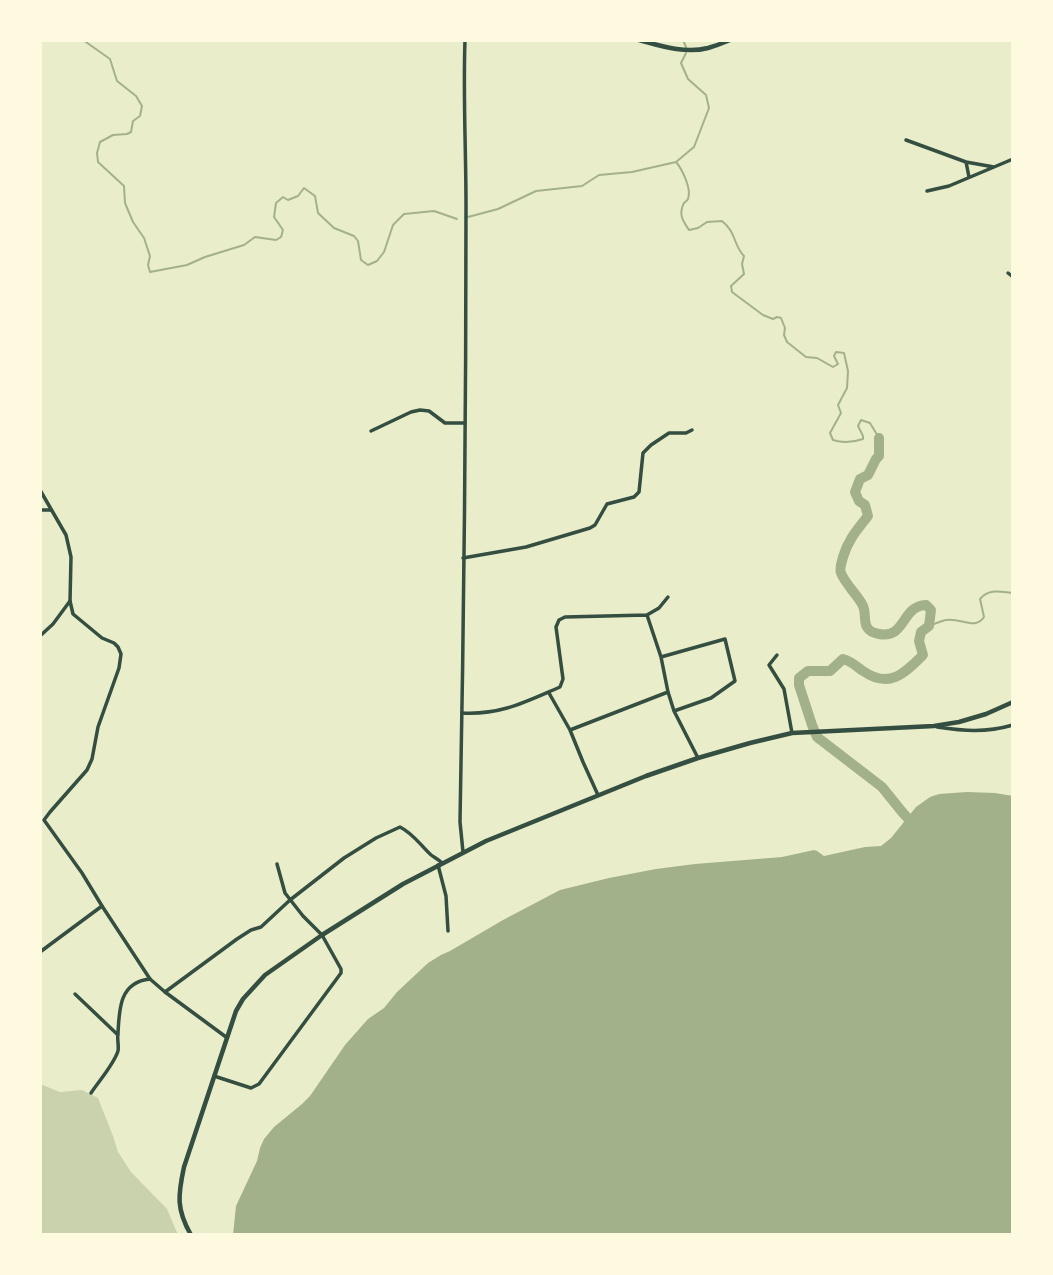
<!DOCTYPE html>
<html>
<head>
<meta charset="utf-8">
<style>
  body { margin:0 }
  #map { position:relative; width:1053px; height:1275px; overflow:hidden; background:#e9edc9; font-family:"Titillium Web",sans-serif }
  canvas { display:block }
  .frame { position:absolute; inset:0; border:42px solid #fefae0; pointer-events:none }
</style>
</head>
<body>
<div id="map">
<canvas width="1053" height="1275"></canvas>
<div class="frame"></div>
</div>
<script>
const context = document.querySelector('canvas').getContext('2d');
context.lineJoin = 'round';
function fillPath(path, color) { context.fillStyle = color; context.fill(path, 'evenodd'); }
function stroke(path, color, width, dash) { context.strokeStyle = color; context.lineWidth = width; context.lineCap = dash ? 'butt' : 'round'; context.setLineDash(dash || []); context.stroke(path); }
fillPath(new Path2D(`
  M40,1084L60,1092L82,1090L98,1098L113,1136L118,1152L131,1172L167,1209L178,1235H40Z`), '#cad2ad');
fillPath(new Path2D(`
  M967,792L995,793L1013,796V1235H233L236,1206L257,1161L260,1148L264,1139L274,1127L302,1104L310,1096L345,1045L368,1019L384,1008L397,992L428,963L441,955L450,951L503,920L560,890L609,878L656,869L695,864L782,857L814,850L817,851L824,856L865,847L881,846L891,838L916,807L930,797L939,794Z`), '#a3b18a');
stroke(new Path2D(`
  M83,40L110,59L117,81L136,96L142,106L140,116L133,121L131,132L127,134L113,135L100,142L97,153L98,162L124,186L125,203L133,222L144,238L150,256L148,265L150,272L187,265L205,257L244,245L255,237L276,240L281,237L283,230L274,217L276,203L283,197L288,200L298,196L304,188L315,196L318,213L334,228L354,236L358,241L361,260L368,265L377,261L384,252L393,225L404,214L434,211L457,219
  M683,40L686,47
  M676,162L694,147L709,108L706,95L688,79L681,63L686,53
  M468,217L498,209L536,191L582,186L599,175L632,172L676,162C682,169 692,189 688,199C687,201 685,202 684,203C678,214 683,221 689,230L698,228L707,222L722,221C737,233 733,245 744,256L742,264L744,274L731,286L732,292L763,315L773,319L777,317L781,318L785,328L784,335L787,342L806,357L817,358L833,367L838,364L834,356L836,352L844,353L848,371L847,388L838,405L841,413L830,433L833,440C842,443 854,442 863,439V436L858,426L861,420L870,423L879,438
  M929,626C935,624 940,621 946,620C960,617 975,631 984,617L980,599C989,588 1001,592 1013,593`), '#a3b18a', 2);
stroke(new Path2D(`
  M879,438V456L876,459L868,475L860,479L855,492L859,501L865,505L868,516C857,530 848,540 843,557C842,562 839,568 841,573C844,582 858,596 862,604C869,615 858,630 879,634C906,639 901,606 926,605L931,610L929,626L921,632L919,641L923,655C904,674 889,689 863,671C856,666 851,661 843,659L830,671H808L799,678V685L812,725L817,737L882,787L903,813L917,828`), '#a3b18a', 10);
stroke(new Path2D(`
  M906,140L966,162L994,167
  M966,162L969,177
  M927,191L949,186L1013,159
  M1008,273L1013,277
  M371,431L411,412L420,410L429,411L445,423H465
  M40,510H51
  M463,558L526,547L590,528L595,525L607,504L634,497L639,492L643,453L651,445L669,433H686L692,430
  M647,615L661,657L668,692L674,711L698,758
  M40,636L53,624L70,601
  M777,655L769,665L784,689L792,733
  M661,657L725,639L735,681L711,698L674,711
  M549,693L570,730L583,762L598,795
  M462,713C501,715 525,702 560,687L563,679L556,627L559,620L565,617L647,615L659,608L668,597
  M937,727C964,731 985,733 1013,725
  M570,730L668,692
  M438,865L446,896L448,931
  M40,952L102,906
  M165,992L237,939L251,930L261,927L290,900L344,858L376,838L400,827C412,833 418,842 428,852C432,857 437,858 442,863
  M75,994L118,1035
  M214,1076L251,1088L259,1084L341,973V969L322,935L303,916L285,893L277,864
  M91,1093C99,1081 114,1064 118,1051C119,1046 117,1039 118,1034C119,1008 120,982 150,979`), '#344e41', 3.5);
stroke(new Path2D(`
  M40,490L66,535L71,557L70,601L73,614L102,638L114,643L118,647L121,654L119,668L98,727L92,759L87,770L50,812L44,820L82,873L102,906L150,979L165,992L226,1037
  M463,852L460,822C464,616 466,411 466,205C466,150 463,95 465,40`), '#344e41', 3.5);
stroke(new Path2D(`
  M639,40C661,46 685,54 708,48C715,46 723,43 730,40
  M191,1235C176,1209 178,1195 184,1167L236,1011L243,999L265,975L322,935L403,884L486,841L646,776L698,758L750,743L792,733L934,726L959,722L986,714L1013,702`), '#344e41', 4.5);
</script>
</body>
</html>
